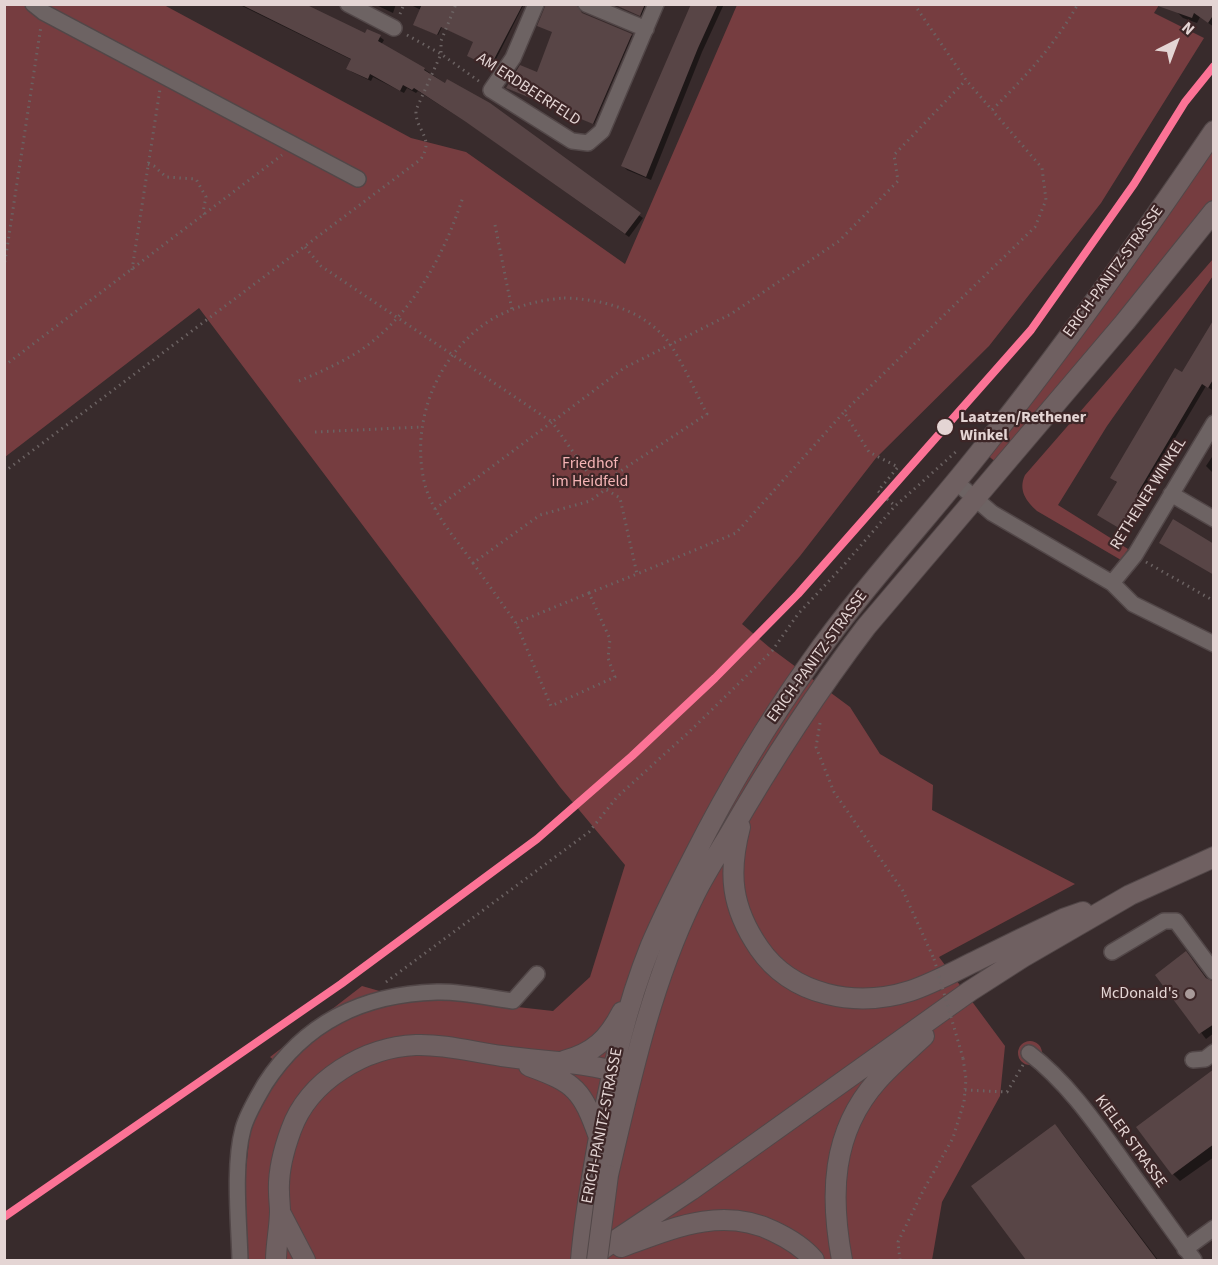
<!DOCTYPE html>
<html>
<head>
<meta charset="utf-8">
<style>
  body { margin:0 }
  #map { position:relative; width:1218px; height:1265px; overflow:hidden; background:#382b2c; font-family:"Source Sans 3",sans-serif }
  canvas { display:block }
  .frame { position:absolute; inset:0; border:6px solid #e4d5d4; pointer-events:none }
  .north { position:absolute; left:1146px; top:12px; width:60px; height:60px; -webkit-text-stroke:4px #3d2627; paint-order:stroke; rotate:42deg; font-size:16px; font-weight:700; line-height:24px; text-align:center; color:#e4d5d4 }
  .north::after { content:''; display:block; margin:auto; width:21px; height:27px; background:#e4d5d4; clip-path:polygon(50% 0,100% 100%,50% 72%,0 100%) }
</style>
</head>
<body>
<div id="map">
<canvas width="1218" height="1265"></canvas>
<div class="frame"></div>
<div class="north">N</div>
</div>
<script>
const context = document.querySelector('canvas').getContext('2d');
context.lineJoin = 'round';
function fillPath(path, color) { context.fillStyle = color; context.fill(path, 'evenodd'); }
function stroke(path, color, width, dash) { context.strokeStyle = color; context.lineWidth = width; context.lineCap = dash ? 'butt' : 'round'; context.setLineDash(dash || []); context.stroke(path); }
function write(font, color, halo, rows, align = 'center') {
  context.font = font + ' "Source Sans 3",sans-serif'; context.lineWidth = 4.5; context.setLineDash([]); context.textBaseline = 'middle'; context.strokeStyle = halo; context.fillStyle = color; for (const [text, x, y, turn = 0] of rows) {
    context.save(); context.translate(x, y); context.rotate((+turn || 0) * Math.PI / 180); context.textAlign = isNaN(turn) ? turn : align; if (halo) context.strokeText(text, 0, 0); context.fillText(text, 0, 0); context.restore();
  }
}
fillPath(new Path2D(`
  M5,5H164L411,138L466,152L625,264L737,5H1159L1154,13L1204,38L1101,203L989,346L876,458L800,556L742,624L769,647L850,707L880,754L933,785L932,810L1075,884L939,957L1005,1046L1000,1096L942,1202L932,1260H247L244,1187L250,1131L264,1097L283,1068L270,1057L362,986L383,992L553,1011L590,977L625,865L560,787L199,308L5,457Z
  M1213,131V211L1002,467L981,450Z
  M1213,259V276L1107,426L1058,505L1128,549L1121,560L1037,511C1026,501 1018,490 1025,475Z
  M1018 1053a12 12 0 1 1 24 0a12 12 0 1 1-24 0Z`), '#763d40');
fillPath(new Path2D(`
  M238,4H300L365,35L380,37L384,40L381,45L424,69L643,218L629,237L471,125L418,91L416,93L407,88L404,93L373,77L371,81L352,72L348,69L352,60Z
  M374,4H396L393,13Z
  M409,4H524L492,67L470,57L475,42L442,27L438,35L416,26L421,10Z
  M556,4H578L577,8L582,14L632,36L594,124L509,89L537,74L554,32Z
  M613,4H647L642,16Z
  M693,4H724L702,52L651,180L627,170L623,166Z
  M1214,4V27L1200,17L1197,23L1183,18L1177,12Z
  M1214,322V387L1212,390L1206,386L1140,497L1144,501L1126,533L1099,515L1118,483L1115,481Z
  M1214,454V474L1206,466Z
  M1192,959L1208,980L1214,982V1033L1206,1039L1157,975Z
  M1214,1074V1157L1180,1181L1173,1174Z
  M1055,1126L1062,1133L1158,1260H1028L973,1187Z`), '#0007');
fillPath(new Path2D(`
  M240,4H305L365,33L367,29L381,35L378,41L425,68L424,70L445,83L447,79L490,103L641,213L625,234L466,122L414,88L412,90L403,85L400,91L370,74L368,79L346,69L351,59Z
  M422,4H523L490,67L467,56L473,42L441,27L437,35L413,25Z
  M546,4H576L582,13L632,34L593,124L506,88L520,65L537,72L552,32L537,26Z
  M613,4H645L640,16Z
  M691,4H718L698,48L646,177L621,166Z
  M1158,4H1214V14L1208,23L1194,13L1192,18L1158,6Z
  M1214,319V378L1208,388L1202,384L1137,494L1142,497L1122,530L1097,515L1117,482L1110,478L1175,368L1182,372Z
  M1173,519L1214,544V575L1159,543Z
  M1186,951L1206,978L1214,982V1024L1199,1034L1155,975Z
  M1214,1069V1144L1172,1175L1136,1127Z
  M1055,1124L1157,1260H1026L971,1186Z`), '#584546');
const minor = new Path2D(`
  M33,4L43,12L358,179
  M348,4L394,28
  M536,4L513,58L491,90L572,141L588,143L602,131L656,4
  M586,4L646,29
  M956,482L992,513L1112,583L1133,604L1214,644
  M1171,494L1214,519
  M1112,583L1135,555L1214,423
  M1112,952L1164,921H1176L1214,972
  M1029,1053C1067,1082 1094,1121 1122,1160C1146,1193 1170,1227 1194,1260
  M1193,1060L1205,1059L1214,1052
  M1185,1249L1214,1228
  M240,1260C239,1222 233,1166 243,1129C247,1114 257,1098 265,1084C305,1022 363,994 437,992C462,991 489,998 513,1001L537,974`);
const major = new Path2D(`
  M740,827C728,873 731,907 759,948C792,996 856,1008 910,991C934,983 957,970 980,959C1008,945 1035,932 1063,919L1083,912
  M564,1061C594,1053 608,1039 622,1012
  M529,1066C576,1083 582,1090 599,1137
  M608,1175C630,1082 650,987 692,900C702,878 716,857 728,837C770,764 815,694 866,627L1125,322L1214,211
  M280,1212L305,1260
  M621,1247C671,1229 721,1206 773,1231C788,1238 803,1247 814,1260
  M276,1260C276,1244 280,1227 280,1211C280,1205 279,1199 279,1192C278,1172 284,1149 291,1130C309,1080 365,1047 416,1045C445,1044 473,1052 502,1056C542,1062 584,1061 623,1074
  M581,1260C584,1221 591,1182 598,1143C611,1076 625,1009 651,945C664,915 679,885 694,856C728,789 766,725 810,663C864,586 930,516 988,442C1068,342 1142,237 1214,131
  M586,1260L691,1190L970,991L1023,957L1130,895L1214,857
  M842,1260C830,1196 831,1133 877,1081C891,1065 908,1051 924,1036`);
stroke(minor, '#524748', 18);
stroke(major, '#524748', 22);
stroke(new Path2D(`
  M914,4L966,80L992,110C1026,76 1054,46 1078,4
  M400,14L404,4
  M407,35L441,54L480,82
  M148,164L154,166L166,177L196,179L206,197L203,212L205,215
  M495,225L512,310
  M305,247L321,266L552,422L624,368L731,314L839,241L898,181L894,155L966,80
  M4,268L41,26
  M132,270L160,89
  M564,298C603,299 645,310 670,344C684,365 695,391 707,414L616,474L606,489L590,501L540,515L473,563C456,539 433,514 425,485C409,422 438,351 494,318C516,306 539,300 564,298Z
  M4,366L282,155
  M299,381C320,372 341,363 361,350C413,314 444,255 463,197
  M845,411L1035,227L1046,200L1042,168L992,110
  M315,432L421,427
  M4,472L421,159C435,137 415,131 416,110L441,54V41L456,4
  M435,509L552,422L595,483L620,498L637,574L736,533L844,412L869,452L898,467L878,491L895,506L958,450
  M1146,562L1214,601
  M473,563L516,623L551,706L615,677L608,658L610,639L589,593L516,623
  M589,593L637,574
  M820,723L816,747L834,792L903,891L934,959
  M386,982L589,832L617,797L688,733L772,651L798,614L843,566L895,506
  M965,1090L1007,1092L1023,1065
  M900,1260L898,1242L923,1191L953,1138L964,1102L966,1079L963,1058`), '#6b6262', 3, [1.5, 4.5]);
stroke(minor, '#6d6363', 15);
stroke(major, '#6f6061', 20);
const majorBridge = new Path2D(`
  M597,1260L608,1175`);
stroke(majorBridge, '#524748', 22, []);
stroke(new Path2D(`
  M934,959L963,1058`), '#6b6262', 3, [1.5, 4.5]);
stroke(majorBridge, '#6f6061', 20);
stroke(new Path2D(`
  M4,1217L341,984L537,839L632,756L715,678L798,594L1031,330L1134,184L1185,102L1214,66`), '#fc7396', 8);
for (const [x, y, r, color] of [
  [945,427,9,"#e4d5d4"],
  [1190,994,6,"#a89a99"]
]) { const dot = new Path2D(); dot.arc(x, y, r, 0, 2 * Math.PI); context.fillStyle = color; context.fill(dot); stroke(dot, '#3d2627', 2); }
write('16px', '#e4d5d4', '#3d2627', [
  ["AM ERDBEERFELD",528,90,33],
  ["ERICH-PANITZ-STRASSE",1114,272,-54],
  ["RETHENER WINKEL",1149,494,-58],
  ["ERICH-PANITZ-STRASSE",818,657,-54],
  ["ERICH-PANITZ-STRASSE",603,1126,-79],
  ["KIELER STRASSE",1130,1142,54]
]);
write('bold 16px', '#e4d5d4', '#3d2627', [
  ["Laatzen/Rethener",960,418],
  ["Winkel",960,436]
], 'left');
write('16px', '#f5b4b5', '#3d2627', [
  ["Friedhof",590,464],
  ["im Heidfeld",590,482]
]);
write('16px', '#e4d5d4', '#3d2627', [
  ["McDonald's",1178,994]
], 'right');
</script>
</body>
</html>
